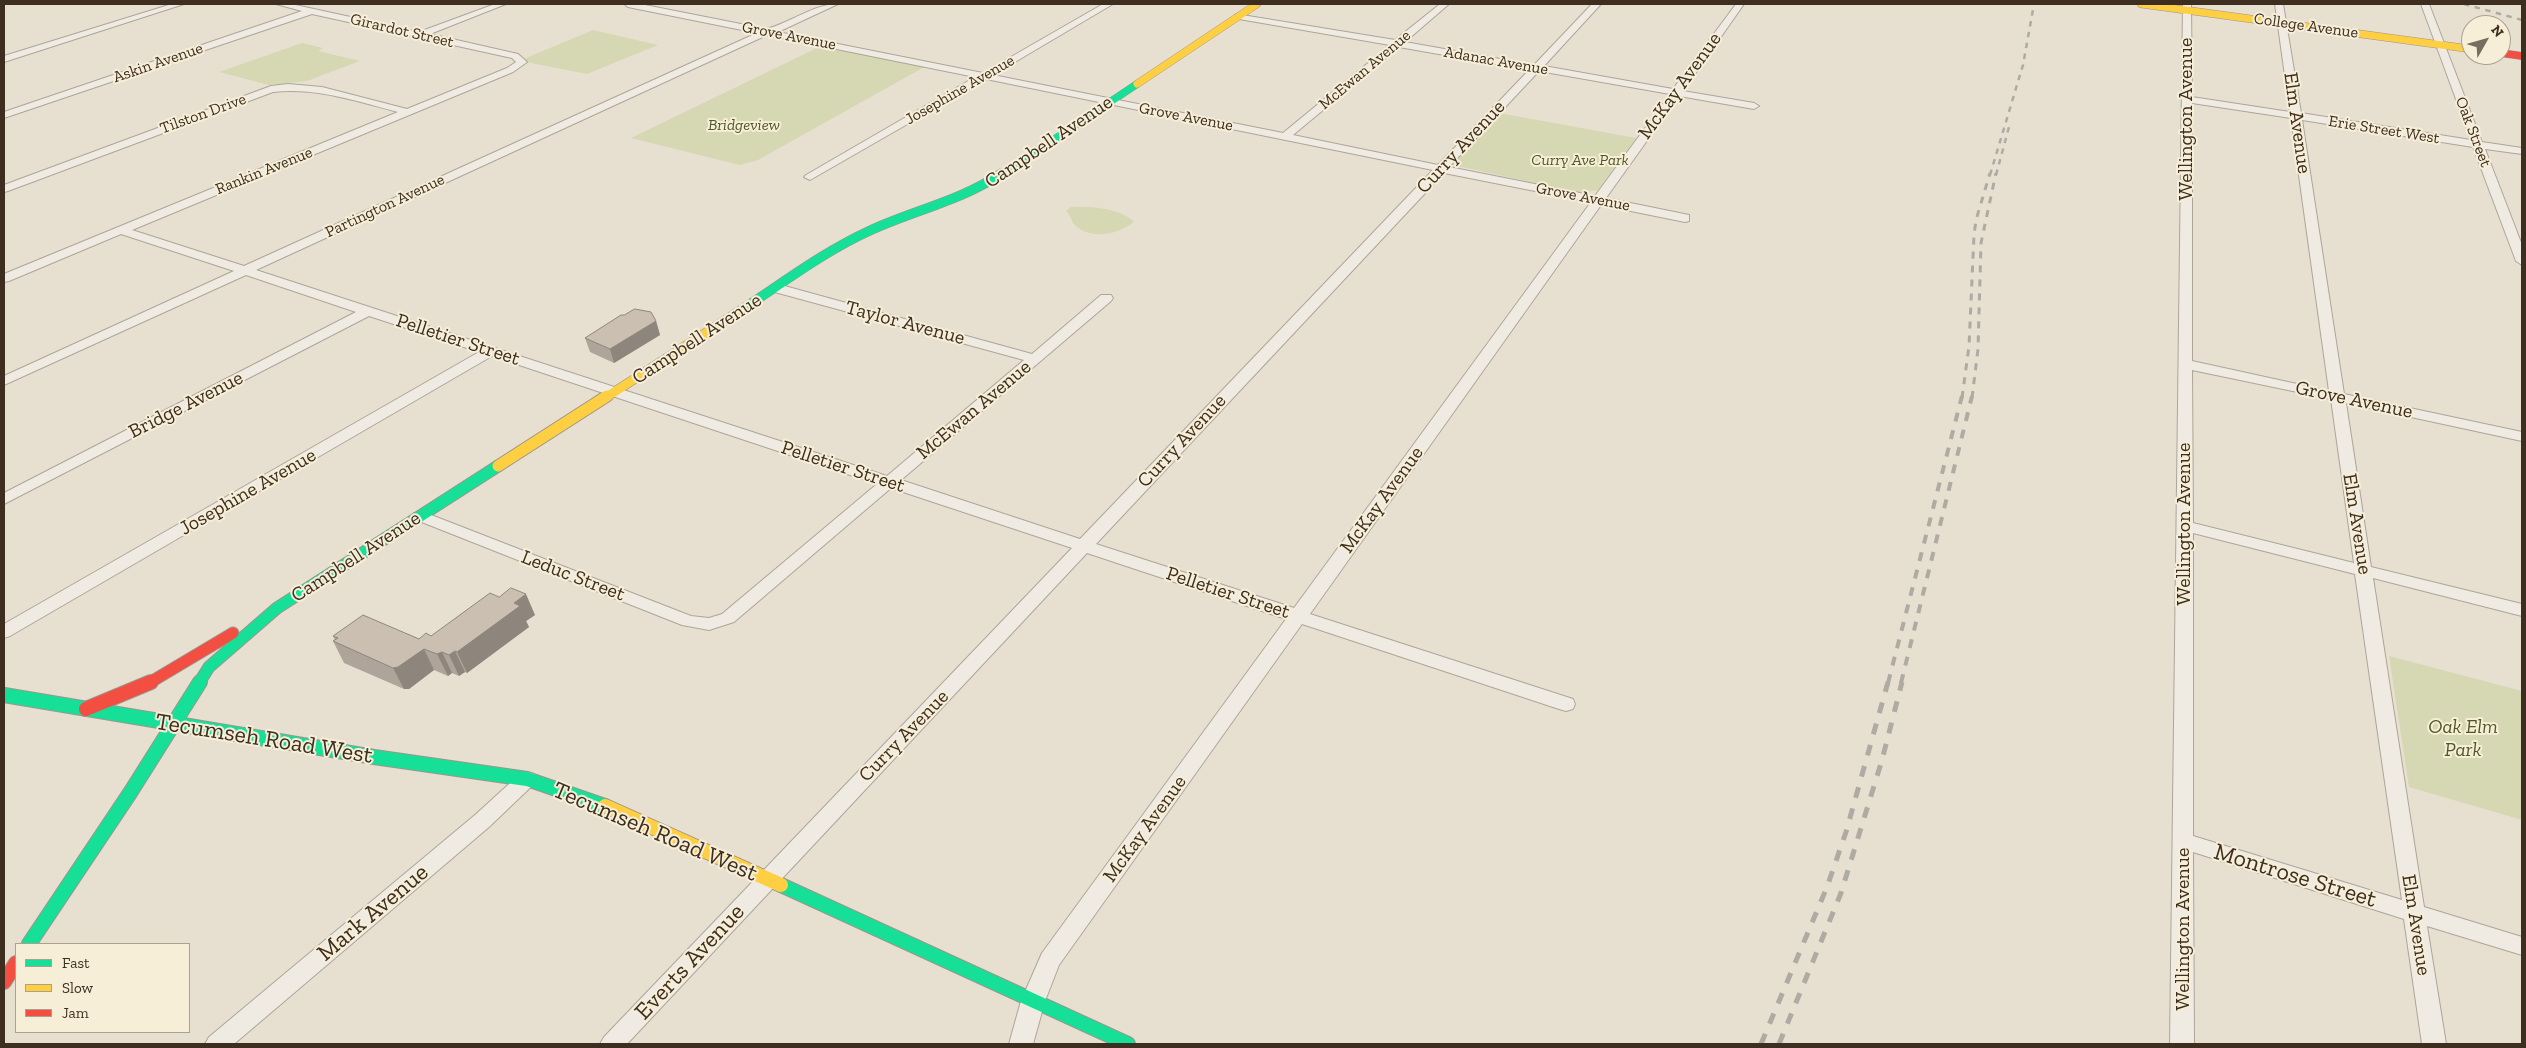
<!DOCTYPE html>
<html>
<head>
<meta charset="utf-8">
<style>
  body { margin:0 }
  #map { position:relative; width:2526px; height:1048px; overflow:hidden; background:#e7e0d1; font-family:"Zilla Slab",serif }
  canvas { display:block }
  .frame { position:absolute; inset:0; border:5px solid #3d2e20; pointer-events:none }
  .legend { position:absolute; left:15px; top:943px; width:175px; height:90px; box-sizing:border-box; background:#f7eed8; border:1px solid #ada18e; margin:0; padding:6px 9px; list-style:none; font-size:15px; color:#3d2e20 }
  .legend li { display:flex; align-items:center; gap:10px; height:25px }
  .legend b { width:25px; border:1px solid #ada18e }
  .north { position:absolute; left:2461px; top:15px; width:50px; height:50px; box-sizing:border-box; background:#f7eed8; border:1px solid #ada18e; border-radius:50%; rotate:52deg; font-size:14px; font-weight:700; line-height:20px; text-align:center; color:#3d2e20 }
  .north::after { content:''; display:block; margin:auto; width:18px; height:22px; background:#786c5e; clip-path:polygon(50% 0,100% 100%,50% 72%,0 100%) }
</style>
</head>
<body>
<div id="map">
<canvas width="2526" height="1048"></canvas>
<div class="frame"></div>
<ul class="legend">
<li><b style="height:6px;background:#16e098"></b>Fast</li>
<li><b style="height:6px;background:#ffcf43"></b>Slow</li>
<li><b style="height:6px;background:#f24e42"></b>Jam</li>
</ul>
<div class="north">N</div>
</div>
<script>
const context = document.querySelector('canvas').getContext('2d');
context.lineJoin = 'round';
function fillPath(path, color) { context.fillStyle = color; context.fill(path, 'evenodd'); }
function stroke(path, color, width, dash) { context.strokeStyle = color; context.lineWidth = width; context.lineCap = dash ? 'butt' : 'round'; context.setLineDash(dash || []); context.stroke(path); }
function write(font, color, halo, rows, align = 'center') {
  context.font = font + ' "Zilla Slab",serif'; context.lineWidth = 4; context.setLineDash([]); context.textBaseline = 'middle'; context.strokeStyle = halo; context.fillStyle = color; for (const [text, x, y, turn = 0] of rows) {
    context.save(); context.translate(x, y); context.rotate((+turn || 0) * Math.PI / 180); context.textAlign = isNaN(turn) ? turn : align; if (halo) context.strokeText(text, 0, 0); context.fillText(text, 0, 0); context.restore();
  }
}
fillPath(new Path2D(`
  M593,30L658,45L587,74L526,62V58Z
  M302,43L323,48L318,51L360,61L307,81L269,85L219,72Z
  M823,45L926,66L758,160L740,165L631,138Z
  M1499,113L1636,138L1598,190L1580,193L1453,165L1454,160Z
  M1071,207C1090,206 1120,208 1134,222C1119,234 1093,240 1077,227C1071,223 1071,215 1066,211Z
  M2389,656L2522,691V820L2409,787Z`), '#d6d7b3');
const street = new Path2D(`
  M172,4H184L4,62V56Z
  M276,4H291L419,32L495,4H506L430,34L518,54L527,62L513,72L132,230L244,266L757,33L628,7L624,4H640L766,29C790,23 814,4 838,4L778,32L983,73L1103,4H1113L993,75L1283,133L1390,45L1239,19L1234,16L1236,14L1395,40L1440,4H1449L1405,42L1534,65L1592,4H1601L1544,66L1673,89L1736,4H1744L1683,91L1754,103L1759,106L1754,109L1679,96L1606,198L1689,215V221L1685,222L1601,205L1310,614L1573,699L1575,704L1573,709L1566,711L1559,709L1302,624L1059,965L1045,1001L1033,1044H1009L1021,1001L1042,953L1286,619L1087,553L627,1044H600L604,1037L1072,548L891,488L734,622L709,630L682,625L414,519L412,516L414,513H426L691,616L709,618L722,614L877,484L492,356L10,636L4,638V624L479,352L369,316L4,504V493L356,312L246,275L4,385V376L234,271L121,234L9,281L4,282V274L398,112C356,101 316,87 273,92L8,191L4,192V185L271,86L288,84L322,87L407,109L507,68L516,62L512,58L312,14L4,118V112L302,11ZM767,35L975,77L806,175L804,177L810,180L986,79L1433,170L1080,539L901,480L1111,301L1113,298L1111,295H1101L1032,354L781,285H771L770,288L771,291L1024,360L887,476L256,270ZM1399,47L1529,70L1438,165L1293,135ZM1539,71L1670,94L1595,196L1449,167ZM1444,173L1591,202L1294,608L1096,544Z
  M2183,4H2191L2192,97L2290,112L2275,4H2283L2301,113L2471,140L2421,4H2429L2482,142L2522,148V154L2485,149L2522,245V265L2516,261L2473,147L2302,120L2344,394L2522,432V441L2346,403L2371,567L2522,604V616L2373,578L2424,907L2522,937V955L2427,926L2446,1044H2422L2404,919L2193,852L2194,1044H2170ZM2192,103L2291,118L2329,391L2192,361ZM2192,370L2331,399L2354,563L2193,523ZM2193,533L2355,574L2402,900L2193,836Z
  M527,772L534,774L537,779L534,784L489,827L234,1044H205L209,1037L475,815L520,774Z`);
const fastFar3 = new Path2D(`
  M1001,175L1137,84`);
const fastFar2 = new Path2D(`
  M735,314C779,286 821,253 869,231C914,210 961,201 1002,173`);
const fastFar1 = new Path2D(`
  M199,683L209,667L277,608L498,466`);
const fast = new Path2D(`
  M4,695L374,757L527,779L605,806
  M781,885L1128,1044
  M29,944L130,793L200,682`);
const slowFar3 = new Path2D(`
  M2141,4L2471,49
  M1137,84L1257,4`);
const slowFar2 = new Path2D(`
  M605,398L735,314`);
const slowFar1 = new Path2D(`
  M498,466L607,396`);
const slow = new Path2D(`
  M605,806L781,885`);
const jamFar2 = new Path2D(`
  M2501,53L2522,56`);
const jamFar1 = new Path2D(`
  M149,683L233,633`);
const jam = new Path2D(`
  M86,709L151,682
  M4,982L16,963`);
stroke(street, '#ada599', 2);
stroke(fastFar3, '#9c958a', 8);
stroke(fastFar2, '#9c958a', 10);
stroke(fastFar1, '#9c958a', 13);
stroke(fast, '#9c958a', 16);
stroke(slowFar3, '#9c958a', 8);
stroke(slowFar2, '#9c958a', 10);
stroke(slowFar1, '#9c958a', 13);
stroke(slow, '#9c958a', 16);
stroke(jamFar2, '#9c958a', 8);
stroke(jamFar1, '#9c958a', 13);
stroke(jam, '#9c958a', 16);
fillPath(street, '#efebe3');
stroke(fastFar3, '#16e098', 7);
stroke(fastFar2, '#16e098', 9);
stroke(fastFar1, '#16e098', 11);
stroke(fast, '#16e098', 14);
stroke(slowFar3, '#ffcf43', 7);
stroke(slowFar2, '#ffcf43', 9);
stroke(slowFar1, '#ffcf43', 11);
stroke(slow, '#ffcf43', 14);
stroke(jamFar2, '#f24e42', 7);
stroke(jamFar1, '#f24e42', 11);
stroke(jam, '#f24e42', 14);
stroke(new Path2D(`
  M2464,4L2522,20
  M1990,175L2023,65L2034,4
  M1996,175L2009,127`), '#afaaa2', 2.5, [5.5, 5.5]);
stroke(new Path2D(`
  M1962,398L1969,346L1974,235L1976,220L1990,173
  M1972,398L1978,349L1981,243L1996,173`), '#afaaa2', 3, [7, 7]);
stroke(new Path2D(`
  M1888,683L1962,396
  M1901,683L1972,396`), '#afaaa2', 4, [9, 9]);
stroke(new Path2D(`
  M1761,1044L1827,887L1846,832L1888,682
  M1779,1044L1841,893L1882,760L1902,682`), '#afaaa2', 5, [11, 11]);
fillPath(new Path2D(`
  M656,321L660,335L614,363L590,352L585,338Z
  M535,615L526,621L529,627L467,673L465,672L459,676L452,673L448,676L434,670L409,689H404L344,663L333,641L335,640L333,636L419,639Z`), '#afa499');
fillPath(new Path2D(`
  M656,321L660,335L614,363L610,349Z
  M526,594L535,615L526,621L529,627L467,673L457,652L514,603Z
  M424,649L434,670L409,689H404L393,668Z
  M455,651L465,672L459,676L449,655Z
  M442,652L452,673L448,676L437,654Z`), '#8e867d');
const building = new Path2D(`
  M635,309L651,312L656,321L610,349L585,338L621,315H624Z
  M511,588L526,594L514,603L520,606L457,652L455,651L449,655L442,652L437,654L424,649L398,667L393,668L333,641L338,638L333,636L363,615L419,639L426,633L431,636L490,593L499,597Z`);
fillPath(building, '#cbbfb2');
stroke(building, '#8e867d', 1);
write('16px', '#3d2e20', '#f7eed8', [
  ["College Avenue",2306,26,8],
  ["Girardot Street",402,31,13],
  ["Grove Avenue",789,36,11],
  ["Adanac Avenue",1496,61,10],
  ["Askin Avenue",158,63,-19],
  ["McEwan Avenue",1365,70,-40],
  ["Josephine Avenue",960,90,-30],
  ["Tilston Drive",203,114,-20],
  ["Grove Avenue",1186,117,11],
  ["Erie Street West",2384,130,9],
  ["Oak Street",2473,132,69],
  ["Rankin Avenue",264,171,-22],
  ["Grove Avenue",1583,197,11],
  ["Partington Avenue",385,206,-25]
]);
write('italic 16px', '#4d5a26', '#f7eed8', [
  ["Bridgeview",744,125],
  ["Curry Ave Park",1580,160]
]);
write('20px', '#3d2e20', '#f7eed8', [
  ["McKay Avenue",1680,86,-54],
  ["Wellington Avenue",2186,119,-90],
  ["Elm Avenue",2297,123,82],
  ["Campbell Avenue",1049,142,-34],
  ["Curry Avenue",1461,147,-47],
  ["Taylor Avenue",905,323,15],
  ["Campbell Avenue",697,339,-33],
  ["Pelletier Street",458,340,18],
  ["Grove Avenue",2354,400,12],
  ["Bridge Avenue",186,405,-27],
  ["McEwan Avenue",974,410,-40],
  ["Curry Avenue",1182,441,-47],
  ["Pelletier Street",843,467,18],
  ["Josephine Avenue",248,492,-30],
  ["McKay Avenue",1382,500,-54],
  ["Wellington Avenue",2184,524,-90],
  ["Elm Avenue",2357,524,81],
  ["Campbell Avenue",356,557,-33],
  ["Leduc Street",573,576,21],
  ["Pelletier Street",1228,593,18],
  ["Curry Avenue",904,736,-46],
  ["McKay Avenue",1145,829,-54],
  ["Elm Avenue",2416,925,81],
  ["Wellington Avenue",2183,929,-90]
]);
write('italic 20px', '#4d5a26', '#f7eed8', [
  ["Oak Elm",2463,727],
  ["Park",2463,750]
]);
write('24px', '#3d2e20', '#f7eed8', [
  ["Tecumseh Road West",264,739,9],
  ["Tecumseh Road West",655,832,23],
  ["Montrose Street",2295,876,17],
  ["Mark Avenue",373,913,-40],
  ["Everts Avenue",690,962,-47]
]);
</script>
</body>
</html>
